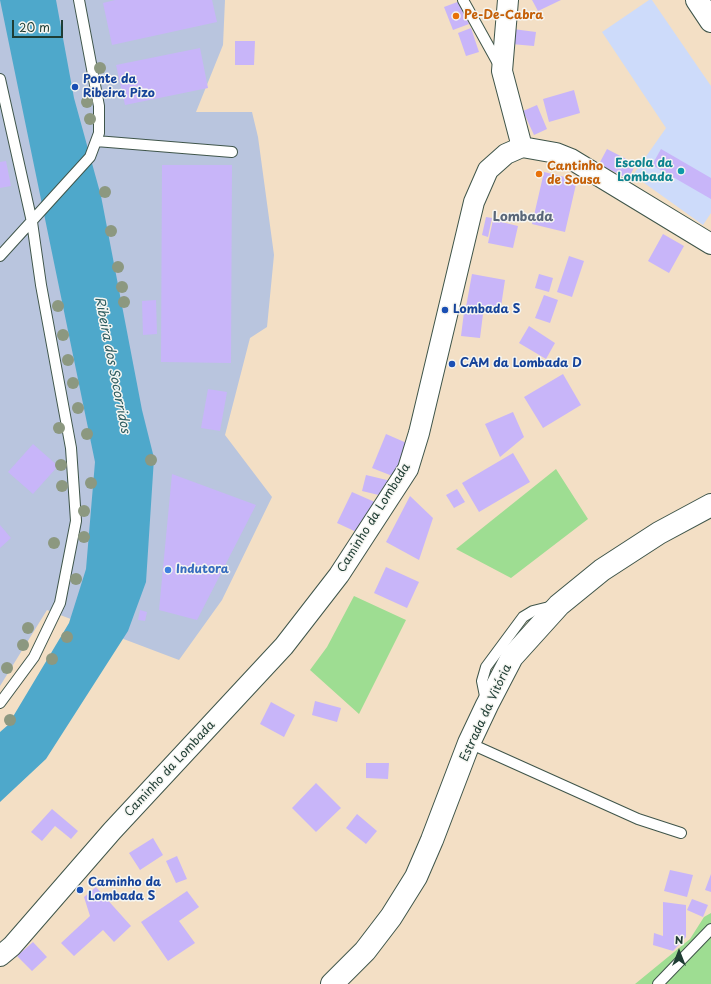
<!DOCTYPE html>
<html>
<head>
<meta charset="utf-8">
<style>
  body { margin:0 }
  #map { position:relative; width:711px; height:984px; overflow:hidden; background:#f3dfc5; font-family:"Playpen Sans",sans-serif }
  canvas { display:block }
  .north { position:absolute; left:659px; top:932px; width:40px; height:40px; -webkit-text-stroke:3px #f6f6f2; paint-order:stroke; rotate:0deg; font-size:11px; font-weight:700; line-height:16px; text-align:center; color:#1f3d34 }
  .north::after { content:''; display:block; margin:auto; width:14px; height:18px; background:#1f3d34; clip-path:polygon(50% 0,100% 100%,50% 72%,0 100%) }
  .scale { position:absolute; left:12px; top:20px; width:51px; height:18px; box-sizing:border-box; border:2px solid #1f3d34; border-top:0; padding-left:5px; font-size:12px; line-height:14px; white-space:nowrap; color:#1f3d34; -webkit-text-stroke:3px #f6f6f2; paint-order:stroke }
</style>
</head>
<body>
<div id="map">
<canvas width="711" height="984"></canvas>
<div class="north">N</div>
<div class="scale">20 m</div>
</div>
<script>
const context = document.querySelector('canvas').getContext('2d');
context.lineJoin = 'round';
function fillPath(path, color) { context.fillStyle = color; context.fill(path, 'evenodd'); }
function stroke(path, color, width, dash) { context.strokeStyle = color; context.lineWidth = width; context.lineCap = dash ? 'butt' : 'round'; context.setLineDash(dash || []); context.stroke(path); }
function write(font, color, halo, rows, align = 'center') {
  context.font = font + ' "Playpen Sans",sans-serif'; context.lineWidth = 3; context.setLineDash([]); context.textBaseline = 'middle'; context.strokeStyle = halo; context.fillStyle = color; for (const [text, x, y, turn = 0] of rows) {
    context.save(); context.translate(x, y); context.rotate((+turn || 0) * Math.PI / 180); context.textAlign = isNaN(turn) ? turn : align; if (halo) context.strokeText(text, 0, 0); context.fillText(text, 0, 0); context.restore();
  }
}
fillPath(new Path2D(`
  M649,0H652L711,86V213L703,225L633,175L666,128L602,32Z`), '#cddbfa');
fillPath(new Path2D(`
  M0,0H225L223,45L196,112H252L258,137L274,255L267,327L250,338L225,435L272,497L222,600L179,660L47,610L0,686Z`), '#b9c5de');
fillPath(new Path2D(`
  M556,469L588,519L511,578L456,549Z
  M354,596L406,620L359,714L310,670L327,647Z
  M711,913V984H635L690,939L704,917Z`), '#9edd92');
fillPath(new Path2D(`
  M0,0H56L74,98L101,196L142,410L154,458L146,582L128,631L46,759L0,802V732L8,725L69,623L86,569L95,462Z`), '#4ea8cb');
fillPath(new Path2D(`
  M115,0H212L217,22L112,45L103,3Z
  M532,0H561L538,11Z
  M460,1L469,24L453,30L444,7Z
  M471,28L479,52L466,56L458,33Z
  M513,29L536,32L534,46L511,44Z
  M235,41H255L254,65H235Z
  M200,48L208,88L125,105L116,65Z
  M574,90L580,113L549,122L543,99Z
  M537,105L547,129L534,135L523,111Z
  M607,149L636,164L628,179L599,164Z
  M661,149L711,178V199L652,165Z
  M6,161L11,186L0,188V162Z
  M162,165H232L231,363L161,362Z
  M544,172L577,180L565,232L532,224Z
  M486,217L492,218L488,237L482,235Z
  M493,220L518,226L513,248L488,243Z
  M663,234L684,246L669,273L648,261Z
  M569,256L584,261L572,297L557,292Z
  M472,274L505,280L500,313L466,307Z
  M539,274L553,278L549,292L535,288Z
  M544,295L558,300L550,323L535,318Z
  M156,300L157,334L143,335L142,301Z
  M464,312L483,314L480,338L461,336Z
  M529,326L555,343L546,359L519,343Z
  M563,374L581,405L543,428L524,397Z
  M208,389L227,392L220,431L201,428Z
  M513,412L524,437L500,457L485,424Z
  M386,434L409,444L395,477L372,468Z
  M33,444L58,466L33,494L8,472Z
  M513,453L530,482L479,512L462,483Z
  M172,474L256,505L197,620L159,610Z
  M366,475L391,481L387,497L362,491Z
  M457,489L465,502L454,508L446,495Z
  M352,492L377,503L363,535L337,523Z
  M410,496L433,518L419,560L386,542Z
  M0,525L11,538L0,548Z
  M386,567L419,582L407,608L374,593Z
  M140,610L147,612L145,621L138,620Z
  M315,701L341,708L337,722L312,715Z
  M271,702L295,715L284,737L260,724Z
  M366,763H389L388,779L366,778Z
  M316,783L341,808L316,832L292,808Z
  M52,809L78,831L71,839L55,826L42,841L31,832Z
  M357,814L377,831L366,844L346,828Z
  M153,838L163,855L140,870L129,853Z
  M177,856L187,879L176,883L166,861Z
  M670,870L693,875L687,897L664,891Z
  M711,874V892L705,890Z
  M96,887L131,926L114,942L103,930L74,956L61,943L90,916L84,897Z
  M187,891L199,907L179,921L195,943L168,961L141,922Z
  M692,899L708,905L703,917L687,910Z
  M663,902L686,905V937L673,951L653,945L654,933L663,936Z
  M33,942L47,957L32,971L17,956Z`), '#c8b5f9');
const lane = new Path2D(`
  M463,0L499,65
  M0,79L32,222L41,285L71,448L76,521L60,603L34,657L0,703
  M96,141L232,152
  M0,256L90,157L99,133V106L79,0
  M486,701L482,681L486,667L523,617L533,611L553,606
  M469,743L638,819L681,833
  M658,984L711,929`);
const street = new Path2D(`
  M508,0L502,71L522,147
  M0,956L12,946L112,831L284,646L339,575L408,469L419,433L474,202L488,170L506,154L522,147L556,153L571,159L711,244`);
const secondary = new Path2D(`
  M332,984L365,951L391,917L416,877L432,840L469,743L487,705L512,657L559,605L602,570L659,533L711,505`);
const highway = new Path2D(`
  M697,0L711,21`);
stroke(lane, '#3f554a', 12);
stroke(street, '#3f554a', 22);
stroke(secondary, '#3f554a', 24);
stroke(highway, '#3f554a', 24);
stroke(lane, '#fff', 10);
stroke(street, '#fff', 20);
stroke(secondary, '#fff', 22);
stroke(highway, '#fff', 22);
context.fillStyle = '#8c9880';
for (const [x, y] of [
  [100,68],
  [87,102],
  [90,119],
  [105,192],
  [111,231],
  [118,267],
  [122,287],
  [124,302],
  [58,306],
  [63,335],
  [68,360],
  [73,383],
  [78,408],
  [59,428],
  [87,434],
  [151,460],
  [61,465],
  [91,483],
  [62,486],
  [84,511],
  [84,537],
  [54,543],
  [76,579],
  [28,628],
  [67,637],
  [23,645],
  [52,659],
  [7,668],
  [10,720]
]) { context.beginPath(); context.arc(x, y, 6, 0, 2 * Math.PI); context.fill(); }
for (const [x, y, r, color] of [
  [456,16,4,"#e8710a"],
  [75,87,4,"#1a4fb4"],
  [681,171,4,"#0f9aa8"],
  [539,174,4,"#e8710a"],
  [445,310,4,"#1a4fb4"],
  [452,364,4,"#1a4fb4"],
  [168,570,4,"#3f7fe0"],
  [80,890,4,"#1a4fb4"]
]) { const dot = new Path2D(); dot.arc(x, y, r, 0, 2 * Math.PI); context.fillStyle = color; context.fill(dot); stroke(dot, '#f6f6f2', 1.5); }
write('bold 12px', '#c56008', '#f6f6f2', [
  ["Pe-De-Cabra",464,16],
  ["Cantinho",547,167],
  ["de Sousa",547,181]
], 'left');
write('bold 12px', '#164399', '#f6f6f2', [
  ["Ponte da",83,80],
  ["Ribeira Pizo",83,94],
  ["Lombada S",453,310],
  ["CAM da Lombada D",460,364],
  ["Caminho da",88,883],
  ["Lombada S",88,897]
], 'left');
write('bold 12px', '#0d838f', '#f6f6f2', [
  ["Escola da",673,164],
  ["Lombada",673,178]
], 'right');
write('12px', '#1f3d34', '#f6f6f2', [
  ["Caminho da Lombada",374,518,-58],
  ["Estrada da Vitória",486,713,-65],
  ["Caminho da Lombada",170,769,-47]
]);
write('bold 12px', '#366cbe', '#f6f6f2', [
  ["Indutora",176,570]
], 'left');
write('bold 13px', '#5a6779', '#f6f6f2', [
  ["Lombada",523,217]
]);
write('italic 13px', '#2d5d61', '#f6f6f2', [
  ["Ribeira dos Socorridos",112,365,79]
]);
</script>
</body>
</html>
